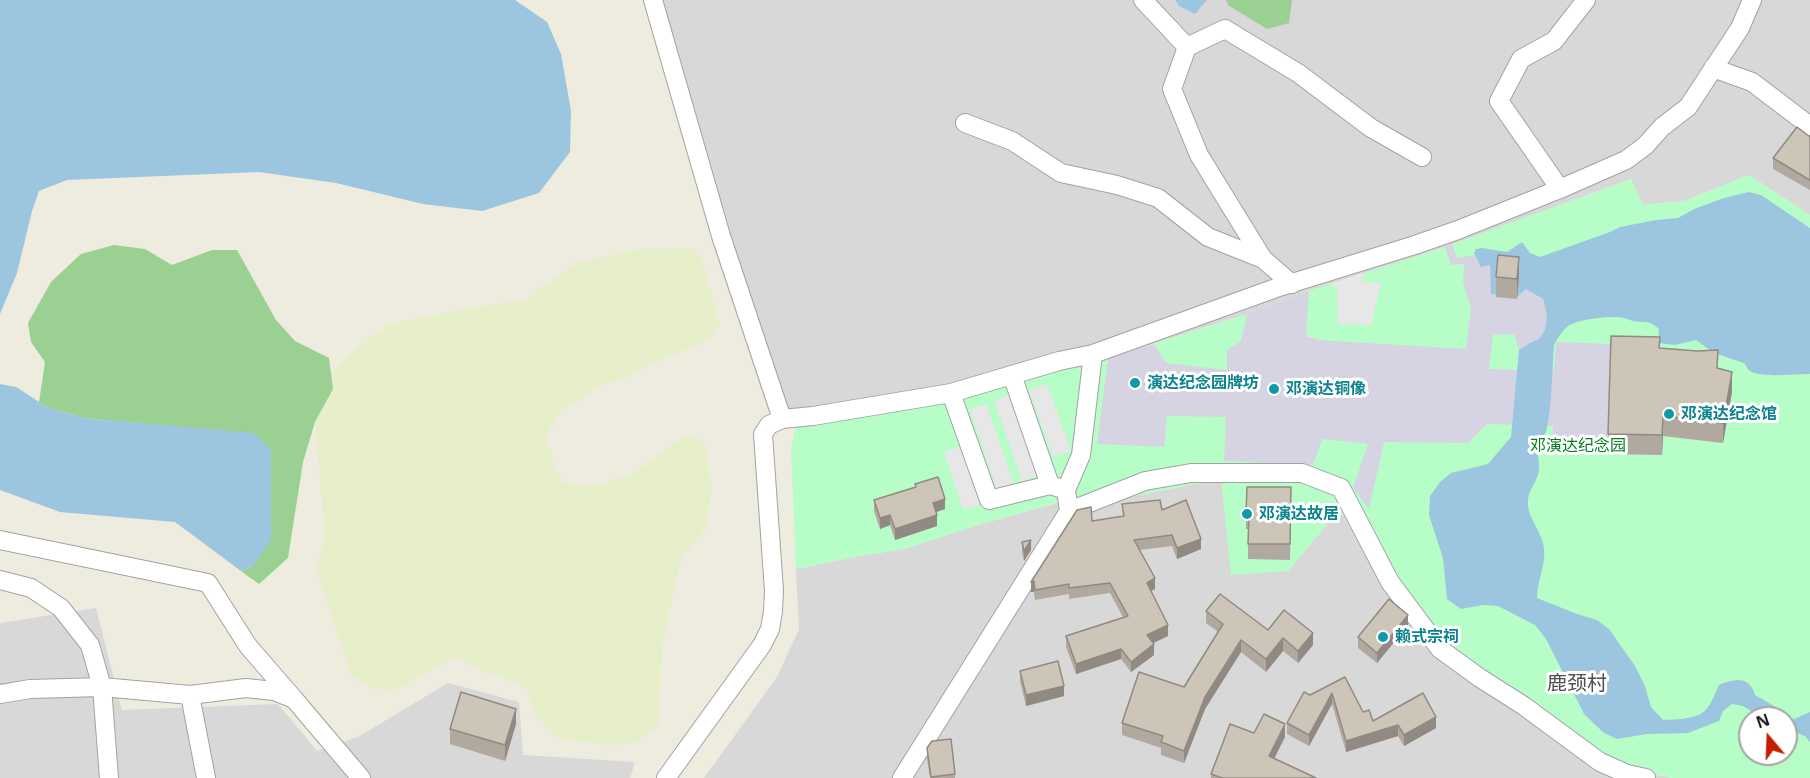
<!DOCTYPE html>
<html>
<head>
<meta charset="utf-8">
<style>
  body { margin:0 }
  #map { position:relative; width:1810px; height:778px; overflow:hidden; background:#eeebdf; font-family:"Open Sans",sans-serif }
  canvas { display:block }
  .north { position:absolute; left:1738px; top:706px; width:60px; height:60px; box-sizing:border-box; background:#fff; border:2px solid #a4a4a4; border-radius:50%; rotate:341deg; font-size:16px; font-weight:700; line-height:24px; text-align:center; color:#1b1b1b }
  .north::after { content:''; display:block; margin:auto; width:21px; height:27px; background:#c61d00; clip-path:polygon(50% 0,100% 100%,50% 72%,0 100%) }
</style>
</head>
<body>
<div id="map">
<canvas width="1810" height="778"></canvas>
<div class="north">N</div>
</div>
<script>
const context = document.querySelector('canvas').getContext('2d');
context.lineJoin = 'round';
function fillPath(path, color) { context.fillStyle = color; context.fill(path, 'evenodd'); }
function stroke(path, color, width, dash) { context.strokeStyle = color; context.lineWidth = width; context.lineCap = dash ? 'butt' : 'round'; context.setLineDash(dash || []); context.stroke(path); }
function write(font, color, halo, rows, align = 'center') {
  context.font = font + ' "Open Sans","Noto Sans SC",sans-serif'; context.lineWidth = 6; context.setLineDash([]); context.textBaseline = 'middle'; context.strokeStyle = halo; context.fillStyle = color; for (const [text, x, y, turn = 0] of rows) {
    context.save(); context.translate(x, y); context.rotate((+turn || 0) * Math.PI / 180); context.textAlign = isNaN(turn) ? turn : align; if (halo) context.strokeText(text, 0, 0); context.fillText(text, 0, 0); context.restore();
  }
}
fillPath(new Path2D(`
  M653,0H1810V215L1749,175L1684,201L1642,205L1631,179L1445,247L1309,291L1247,314L1108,358L782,419Z
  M1221,479L1288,571L1339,510L1440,649L1620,767L1673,778H704L777,677L799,629L796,569L859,556L904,549L978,525L1057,503H1098Z
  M96,608L122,710L278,704L317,751L358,737L448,683L519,702L523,755L635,762L630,778H0V623Z`), '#d9d8d8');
fillPath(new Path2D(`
  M690,248L701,258L720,326L709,339L594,390L559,412L546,435L553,461L562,483L594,487L635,473L675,443L692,434L706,444L712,488L706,527L680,562L662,646L659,724L639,741L612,745L558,739L536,714L526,688L454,658L396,690L374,689L351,675L317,571L325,536L315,422L333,389L331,373L357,348L388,325L469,308L526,300L577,263L639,249Z`), '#e6efc9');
fillPath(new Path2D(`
  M1226,0H1292L1289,23L1267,29L1228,5Z
  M114,245L145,249L172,265L212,250H237L276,320L295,341L329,358L333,389L315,422L303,462L288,558L259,584L241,571L253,566L254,434L83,418L47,407L39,402L45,362L31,342L28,323L51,282L81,254Z`), '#9ad091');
fillPath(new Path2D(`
  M1749,175L1810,215V778H1673L1620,767L1440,649L1339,510L1288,571L1231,575L1221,479L1098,503H1056L978,525L904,549L859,556L796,569L791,449L797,418L1108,358L1247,314L1309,291L1445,247L1631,179L1643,205L1684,201ZM1750,718H1786V754H1750Z`), '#b7fdc7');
fillPath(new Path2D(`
  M1362,273L1364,282L1381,283L1371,325L1338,324L1337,287L1330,284Z
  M1047,384L1071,451L1053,457L1029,390Z
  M1011,394L1039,475L1022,481L994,400Z
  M986,404L1014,484L997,490L970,409Z
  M962,446L981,504L963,510L944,452Z`), '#e7e7e7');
fillPath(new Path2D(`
  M1452,244L1457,258L1474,255L1476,258L1490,264L1492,277L1526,289L1543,299L1547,315L1545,330L1539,339L1530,343L1519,350L1514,334L1493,335L1489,369L1554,371L1556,342L1610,344L1608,454L1553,452V426L1487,424L1468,443L1384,442L1369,509L1353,488L1368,444L1322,439L1313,465L1224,461L1226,417L1167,416L1164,447L1097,444L1108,358L1154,344L1166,363L1227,370V350L1241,341L1247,314L1309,291L1306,336L1318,340L1466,349L1471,308L1463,283L1464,264L1451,265L1445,247Z`), '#d6d4e3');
fillPath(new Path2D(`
  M0,0H515L547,22L561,54L571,111L570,152L539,193L482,211L423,204L336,183L259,172L67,180L39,191L32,211L17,273L0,314Z
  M1175,0H1207L1195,14L1179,6Z
  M1749,192L1761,195L1810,228V374C1798,374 1759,378 1750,371C1747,369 1746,365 1744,363L1714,353L1696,340L1675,345L1658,343L1659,329C1648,319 1646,324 1633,321C1632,321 1625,318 1624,318C1612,315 1579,319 1568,326C1562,331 1558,338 1554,345C1552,371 1552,403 1547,428C1546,434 1541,439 1539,444C1537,453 1539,459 1539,467C1540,479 1528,489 1528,501C1527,518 1542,531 1544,548C1546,565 1537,581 1537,598L1577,614L1597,620L1609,629L1635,666L1645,686L1651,707L1663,720C1677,719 1700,720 1708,707C1713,701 1715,692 1719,685C1734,679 1749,675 1755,695L1774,706L1785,718H1763L1743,706L1732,704L1723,711L1719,721L1688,733L1647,734L1617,739L1604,733L1584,714L1546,639L1535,625L1498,606L1483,605L1461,609L1447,599L1443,558L1429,515L1430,496L1440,482L1451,473L1488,464L1511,437L1519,350L1530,343L1539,339L1545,330L1547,315L1543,299L1526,289L1518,296L1491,294L1490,265L1481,267L1474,253L1476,249L1482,248L1507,252L1522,242L1530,253L1540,257L1610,232L1620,227L1656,220L1678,218L1694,209L1724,198Z
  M0,384L16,387L47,407L83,418L254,433L271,450V540L253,566L241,571L175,522L60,512L0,490Z
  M1810,712V742L1805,736L1786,729V719L1792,720Z`), '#9cc6df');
const minor = new Path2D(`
  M653,0L721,236L782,419
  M1143,0L1187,47L1172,89L1199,155L1263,259
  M1187,47L1225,29L1298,73L1371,128L1422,157
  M1713,68L1752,82L1810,126
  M965,123L1012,141L1061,173L1117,185L1158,198L1208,237L1263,259L1292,284
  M1560,189L1499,101L1521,59L1554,41L1586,0
  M1012,375L1050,485L1066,490L1069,511
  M951,393L989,500L1050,485
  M1066,490L1081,455L1093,354
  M0,540L208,583L248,646L294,699
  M0,580L31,588L61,608L90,645L102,687L190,695L206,778
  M0,694L30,689L102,687L109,778
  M190,695L246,688L274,691L294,699L361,778
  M666,778L762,645L770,629L773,611L774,591L763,434L769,425L782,419L813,416L951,393L1059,361L1093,354L1276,288L1415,245L1458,230L1560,189L1626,160L1645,146L1662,127L1688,107L1740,28L1752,0
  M902,778L1069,511L1145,481L1191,473H1302L1341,488L1390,582L1440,649L1480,678L1524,706L1600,762L1627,774L1646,778`);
stroke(minor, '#a2a2a2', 20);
stroke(minor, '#fff', 18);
fillPath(new Path2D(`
  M1810,137V190L1773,169V158Z
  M1496,277H1519L1517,299L1496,297Z
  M1660,348L1718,368L1732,392L1723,443L1663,436L1662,455L1608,454V434Z
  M915,484L945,509L936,512L937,526L895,540L890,525L880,529L874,511V500L915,487Z
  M1247,487L1291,503L1290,560L1248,559V529H1246Z
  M1122,504L1162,510L1201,549L1177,559L1172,546L1140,550L1155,589L1151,591L1168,636L1153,643L1154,655L1131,672L1121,659L1076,674L1066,647V636L1123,617L1110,593L1069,599V594L1035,600L1034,592H1031V582L1092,521L1123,516Z
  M1022,542L1031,550L1024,561L1022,553Z
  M1206,611L1313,645L1298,663L1283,651L1266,672L1241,652L1205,709L1184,763L1161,755V748L1122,735V723L1184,687L1218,632L1206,623Z
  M1408,625L1377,663L1358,648V637Z
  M1020,671L1064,696L1026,706L1020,681Z
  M1345,677L1363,712L1373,721L1436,728L1404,746L1398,736L1346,752L1332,704L1309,746L1287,734V723L1310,695Z
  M516,724L505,761L450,744V729Z
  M1254,733L1285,737L1274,758L1316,778H1211V774Z
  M927,748L955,774V778H930L927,759Z`), '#b1a99f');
fillPath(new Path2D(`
  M1519,257V277L1517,299V279Z
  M1732,372V392L1723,443V423Z
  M1663,416V436L1662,455V435Z
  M945,499V509L933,513V503Z
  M890,515V525L880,529V518Z
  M937,515V526L895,540V529Z
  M1201,539V549L1177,559V548Z
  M1031,540V550L1024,561V551Z
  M1155,578V589L1147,593V583Z
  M1034,581V592H1031V582Z
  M1408,615V625L1377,663V653Z
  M1168,625V636L1147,646V635Z
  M1313,633V645L1298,663V651Z
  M1283,638V651L1266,672V659Z
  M1241,640V652L1205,709L1184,763V751L1205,697Z
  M1154,644V655L1131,672V662Z
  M1121,649V659L1076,674V664Z
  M1064,686V696L1026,706V695Z
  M1332,693V704L1309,746V735Z
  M516,709V724L505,761V745Z
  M1436,717V728L1404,746V735Z
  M1285,724V737L1269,769V756Z
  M1398,725V736L1346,752V741Z`), '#908a82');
const building = new Path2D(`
  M1797,127L1810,137V180L1773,158Z
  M1498,255L1519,257L1517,279L1496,277Z
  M1611,336L1660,337L1659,348L1697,351L1718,350L1717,368L1732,372L1723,423L1663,416L1662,435L1608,434Z
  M938,477L945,499L933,503L937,515L895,529L890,515L880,518L874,500L916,487L915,484Z
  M1247,487H1291L1290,544H1248L1249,513H1246Z
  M1160,500L1162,510L1186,500L1201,539L1177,548L1172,535L1134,540L1155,578L1147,583L1168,625L1147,635L1154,644L1131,662L1121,649L1076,664L1066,636L1128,616L1110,583L1069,588V584L1035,590L1034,581L1031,582L1077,510L1091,507L1092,521L1124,516L1122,504Z
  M1031,540L1024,551L1022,542Z
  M1220,594L1268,630L1284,610L1313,633L1298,651L1283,638L1266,659L1241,640L1205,697L1184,751L1161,742L1163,736L1122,723L1139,672L1184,687L1223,624L1206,611Z
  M1389,599L1408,615L1377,653L1358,637Z
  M1058,661L1064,686L1026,695L1020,671Z
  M1345,677L1363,712L1369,710L1373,721L1423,693L1436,717L1404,735L1398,725L1346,741L1332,693L1309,735L1287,723L1304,692L1310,695Z
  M461,692L516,709L505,745L450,729Z
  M1264,714L1285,724L1269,756L1316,778H1222L1211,774L1230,724L1254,733Z
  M951,739L955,774L931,777L927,748L932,741Z`);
fillPath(building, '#cec5b9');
stroke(building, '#908a82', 1.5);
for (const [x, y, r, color] of [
  [1135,383,6,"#0f9aa8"],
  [1274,389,6,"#0f9aa8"],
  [1669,414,6,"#0f9aa8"],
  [1247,514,6,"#0f9aa8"],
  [1383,637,6,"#0f9aa8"]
]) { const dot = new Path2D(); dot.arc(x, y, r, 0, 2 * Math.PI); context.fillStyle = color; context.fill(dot); stroke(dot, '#fff', 2); }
write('bold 16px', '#0d838f', '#fff', [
  ["演达纪念园牌坊",1147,383],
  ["邓演达铜像",1286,389],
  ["邓演达纪念馆",1681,414],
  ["邓演达故居",1259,514],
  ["赖式宗祠",1395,637]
], 'left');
write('16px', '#037f20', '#fff', [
  ["邓演达纪念园",1578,446]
]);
write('20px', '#4e4e4e', '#fff', [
  ["鹿颈村",1577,684]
]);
</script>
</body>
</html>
